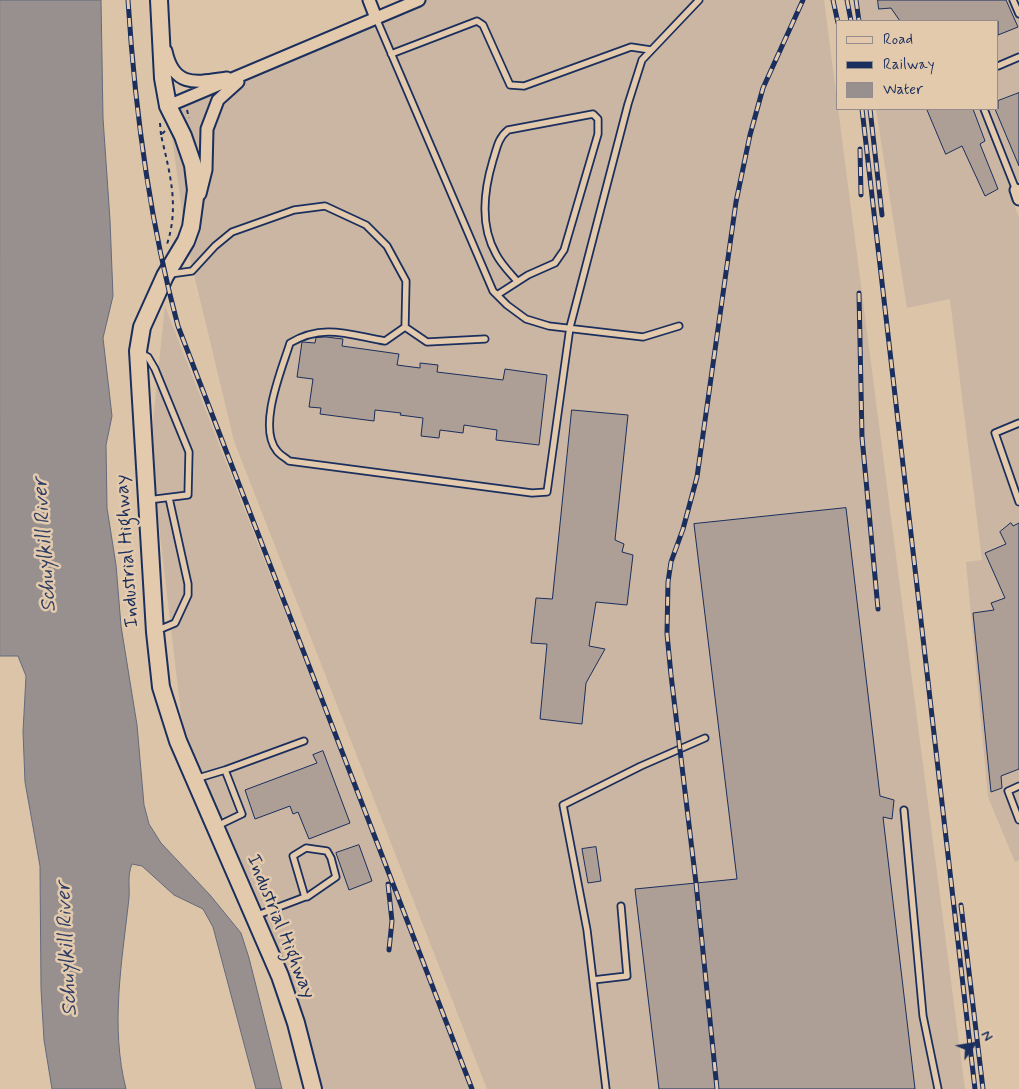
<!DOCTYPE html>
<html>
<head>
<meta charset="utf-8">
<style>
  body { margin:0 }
  #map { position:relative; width:1019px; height:1089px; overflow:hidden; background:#dcc4a9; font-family:Mynerve,sans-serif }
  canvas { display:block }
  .legend { position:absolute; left:836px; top:20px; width:162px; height:90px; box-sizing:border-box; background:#e4caac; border:1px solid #948c8d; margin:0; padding:6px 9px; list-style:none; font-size:15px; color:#1b2f5e }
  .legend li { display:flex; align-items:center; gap:10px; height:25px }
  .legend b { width:25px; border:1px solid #948c8d }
  .north { position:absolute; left:949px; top:1019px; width:50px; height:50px; -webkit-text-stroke:4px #e4caac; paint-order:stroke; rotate:58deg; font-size:14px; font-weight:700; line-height:20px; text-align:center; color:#1b2f5e }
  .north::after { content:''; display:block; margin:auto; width:18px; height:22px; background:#1b2f5e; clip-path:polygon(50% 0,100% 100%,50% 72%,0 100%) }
</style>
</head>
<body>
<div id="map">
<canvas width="1019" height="1089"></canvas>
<ul class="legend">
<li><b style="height:6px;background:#e4caac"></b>Road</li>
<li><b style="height:6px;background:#1b2f5e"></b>Railway</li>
<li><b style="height:14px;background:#97908f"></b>Water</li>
</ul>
<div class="north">N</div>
</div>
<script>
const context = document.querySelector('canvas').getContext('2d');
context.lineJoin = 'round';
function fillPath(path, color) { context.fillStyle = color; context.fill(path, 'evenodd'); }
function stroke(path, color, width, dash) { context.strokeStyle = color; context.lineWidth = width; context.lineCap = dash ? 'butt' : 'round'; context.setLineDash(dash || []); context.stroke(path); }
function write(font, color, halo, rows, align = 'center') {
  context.font = font + ' Mynerve,sans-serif'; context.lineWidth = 5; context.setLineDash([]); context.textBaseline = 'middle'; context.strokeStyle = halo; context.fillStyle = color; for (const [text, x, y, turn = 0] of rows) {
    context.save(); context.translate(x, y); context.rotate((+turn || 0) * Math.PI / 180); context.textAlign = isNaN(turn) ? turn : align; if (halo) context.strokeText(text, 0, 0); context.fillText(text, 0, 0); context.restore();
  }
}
fillPath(new Path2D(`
  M422,0H824L965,1089H487L234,441L186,241L168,107Z
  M859,0H1011L1019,19V189L1009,193L1019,217V860L1015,862L988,797L966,562L982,560L950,299L907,308L876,109H998V21H862Z
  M165,306L471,1089H312L280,975L183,731L150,449Z`), '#cab6a2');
const water = new Path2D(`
  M0,0H101L103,118L110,220L113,296L103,338L112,416L106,445L107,508L116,565L121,626L137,725L144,805L149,824L161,843L210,895L241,933L249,958L282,1089H256L213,927L203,909L174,895L142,866L132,864C127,876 130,886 129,898C122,962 110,1026 126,1089H52L44,1040L41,989L40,866L25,782L23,732L26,676L18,656H0Z`);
fillPath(water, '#97908f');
stroke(water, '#65697b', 1);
const building = new Path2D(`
  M878,0H1006L1018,27L998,35V21H900L891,8L879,9Z
  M1019,93V166L995,109H998V101Z
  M927,109H973L985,141L980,144L998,189L985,196L962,146L946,154Z
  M326,337L343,339L342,346L399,354L397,365L420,368V363L438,365L437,372L503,380L505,369L547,375L539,445L496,440L497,430L464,425L463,433L440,430L439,438L421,436L423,418L400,415L401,413L375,410L374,421L320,414L321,408L309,407L313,379L297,377L302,342L315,343L316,338Z
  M572,410L628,415L615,540L624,544L622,552L633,555L627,605L596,602L589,646L605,649L586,683L582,724L540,719L547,644L531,643L536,598L552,599Z
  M846,508L880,796L894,800L892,819L883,817L915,1089H659L635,889L737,879L694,524Z
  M1011,523L1013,526L1019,523V769L1001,776L1002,788L991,792L973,613L994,610L991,603L1005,598L985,553L1006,544L1000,532Z
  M323,751L350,823L309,839L298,812L293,814L290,806L255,819L245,790L317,763L313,755Z
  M359,845L372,881L349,890L336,853Z
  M596,847L601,881L588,883L582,849Z`);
fillPath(building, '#ad9f96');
stroke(building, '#1b2f5e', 1);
const lane = new Path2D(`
  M1013,0L1019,14
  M376,18L493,291L507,305L526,319L549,326L643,337L679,326
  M391,54L477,21L483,25L510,85L524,86L631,47L651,50
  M998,66L1019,57
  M984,109L1016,190
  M170,274L192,271L215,246L232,232L294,210L325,206L366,225L387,246L406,281L405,327
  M497,295L528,275L555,263L564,250L598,134V119L593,114L508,130C498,138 497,148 493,160C484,190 480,226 496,254C501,264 510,273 517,281
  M405,327L385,341C350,335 323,323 290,343C282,369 257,427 277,451C280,455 286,458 289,461L532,493L547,492L570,327L628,104L642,60L699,0
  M405,327L427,342L485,339
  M140,353L148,357L155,369L189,452L188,495L148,500
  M1019,423L995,433L1019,502
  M156,631L175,623L188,595V584L169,498
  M225,770L304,741
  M195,779L225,770L242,814L217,826
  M1019,786L1008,791L1019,820
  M904,810L923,1016L938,1089
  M255,916L305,897H307L336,877L331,858L327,851L306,848L293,856L305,897
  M593,980L627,976L621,906
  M606,1089L587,930L563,805L641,766L705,738`);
const street = new Path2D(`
  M369,0L376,18
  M166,51C174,89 198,82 227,78
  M168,106L419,0
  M1016,190L1019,199
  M200,194L206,170L207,129L218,100L238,82`);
const secondary = new Path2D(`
  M159,0L163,78L168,106L183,136L193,165L196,190L191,227L186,241L165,276L142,327L138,351L155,632L161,687L178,741L280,976L296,1023L313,1089`);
stroke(lane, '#1b2f5e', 9);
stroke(street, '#1b2f5e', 15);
stroke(secondary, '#1b2f5e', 20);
stroke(new Path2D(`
  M187,110L189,118
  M160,123L161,135
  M165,131L161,135C170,174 180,208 166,247`), '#1b2f5e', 2, [4, 4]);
stroke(lane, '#e4caac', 5.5);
stroke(street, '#e4caac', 11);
stroke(secondary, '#e4caac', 16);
const rail = new Path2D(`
  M128,0C135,111 149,219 178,326L472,1089
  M833,0L838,23
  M847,0L851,21
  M856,0L859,21
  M862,109L975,1089
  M870,109L882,215
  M860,149L861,195
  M859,293L862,437L878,609
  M388,884L392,921L389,950
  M961,905L983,1089
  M717,1089L696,883L671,675L667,634L668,582L671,562L683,529L697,477L736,202L750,135L763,88L803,0`);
stroke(rail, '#1b2f5e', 5);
stroke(rail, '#e4caac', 3, [9]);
write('20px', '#1b2f5e', '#e4caac', [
  ["Industrial Highway",128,551,-94],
  ["Industrial Highway",280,927,68]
]);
write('italic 21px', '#2e3e65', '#e4caac', [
  ["Schuylkill River",46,545,-94],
  ["Schuylkill River",68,949,-93]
]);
</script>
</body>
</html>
